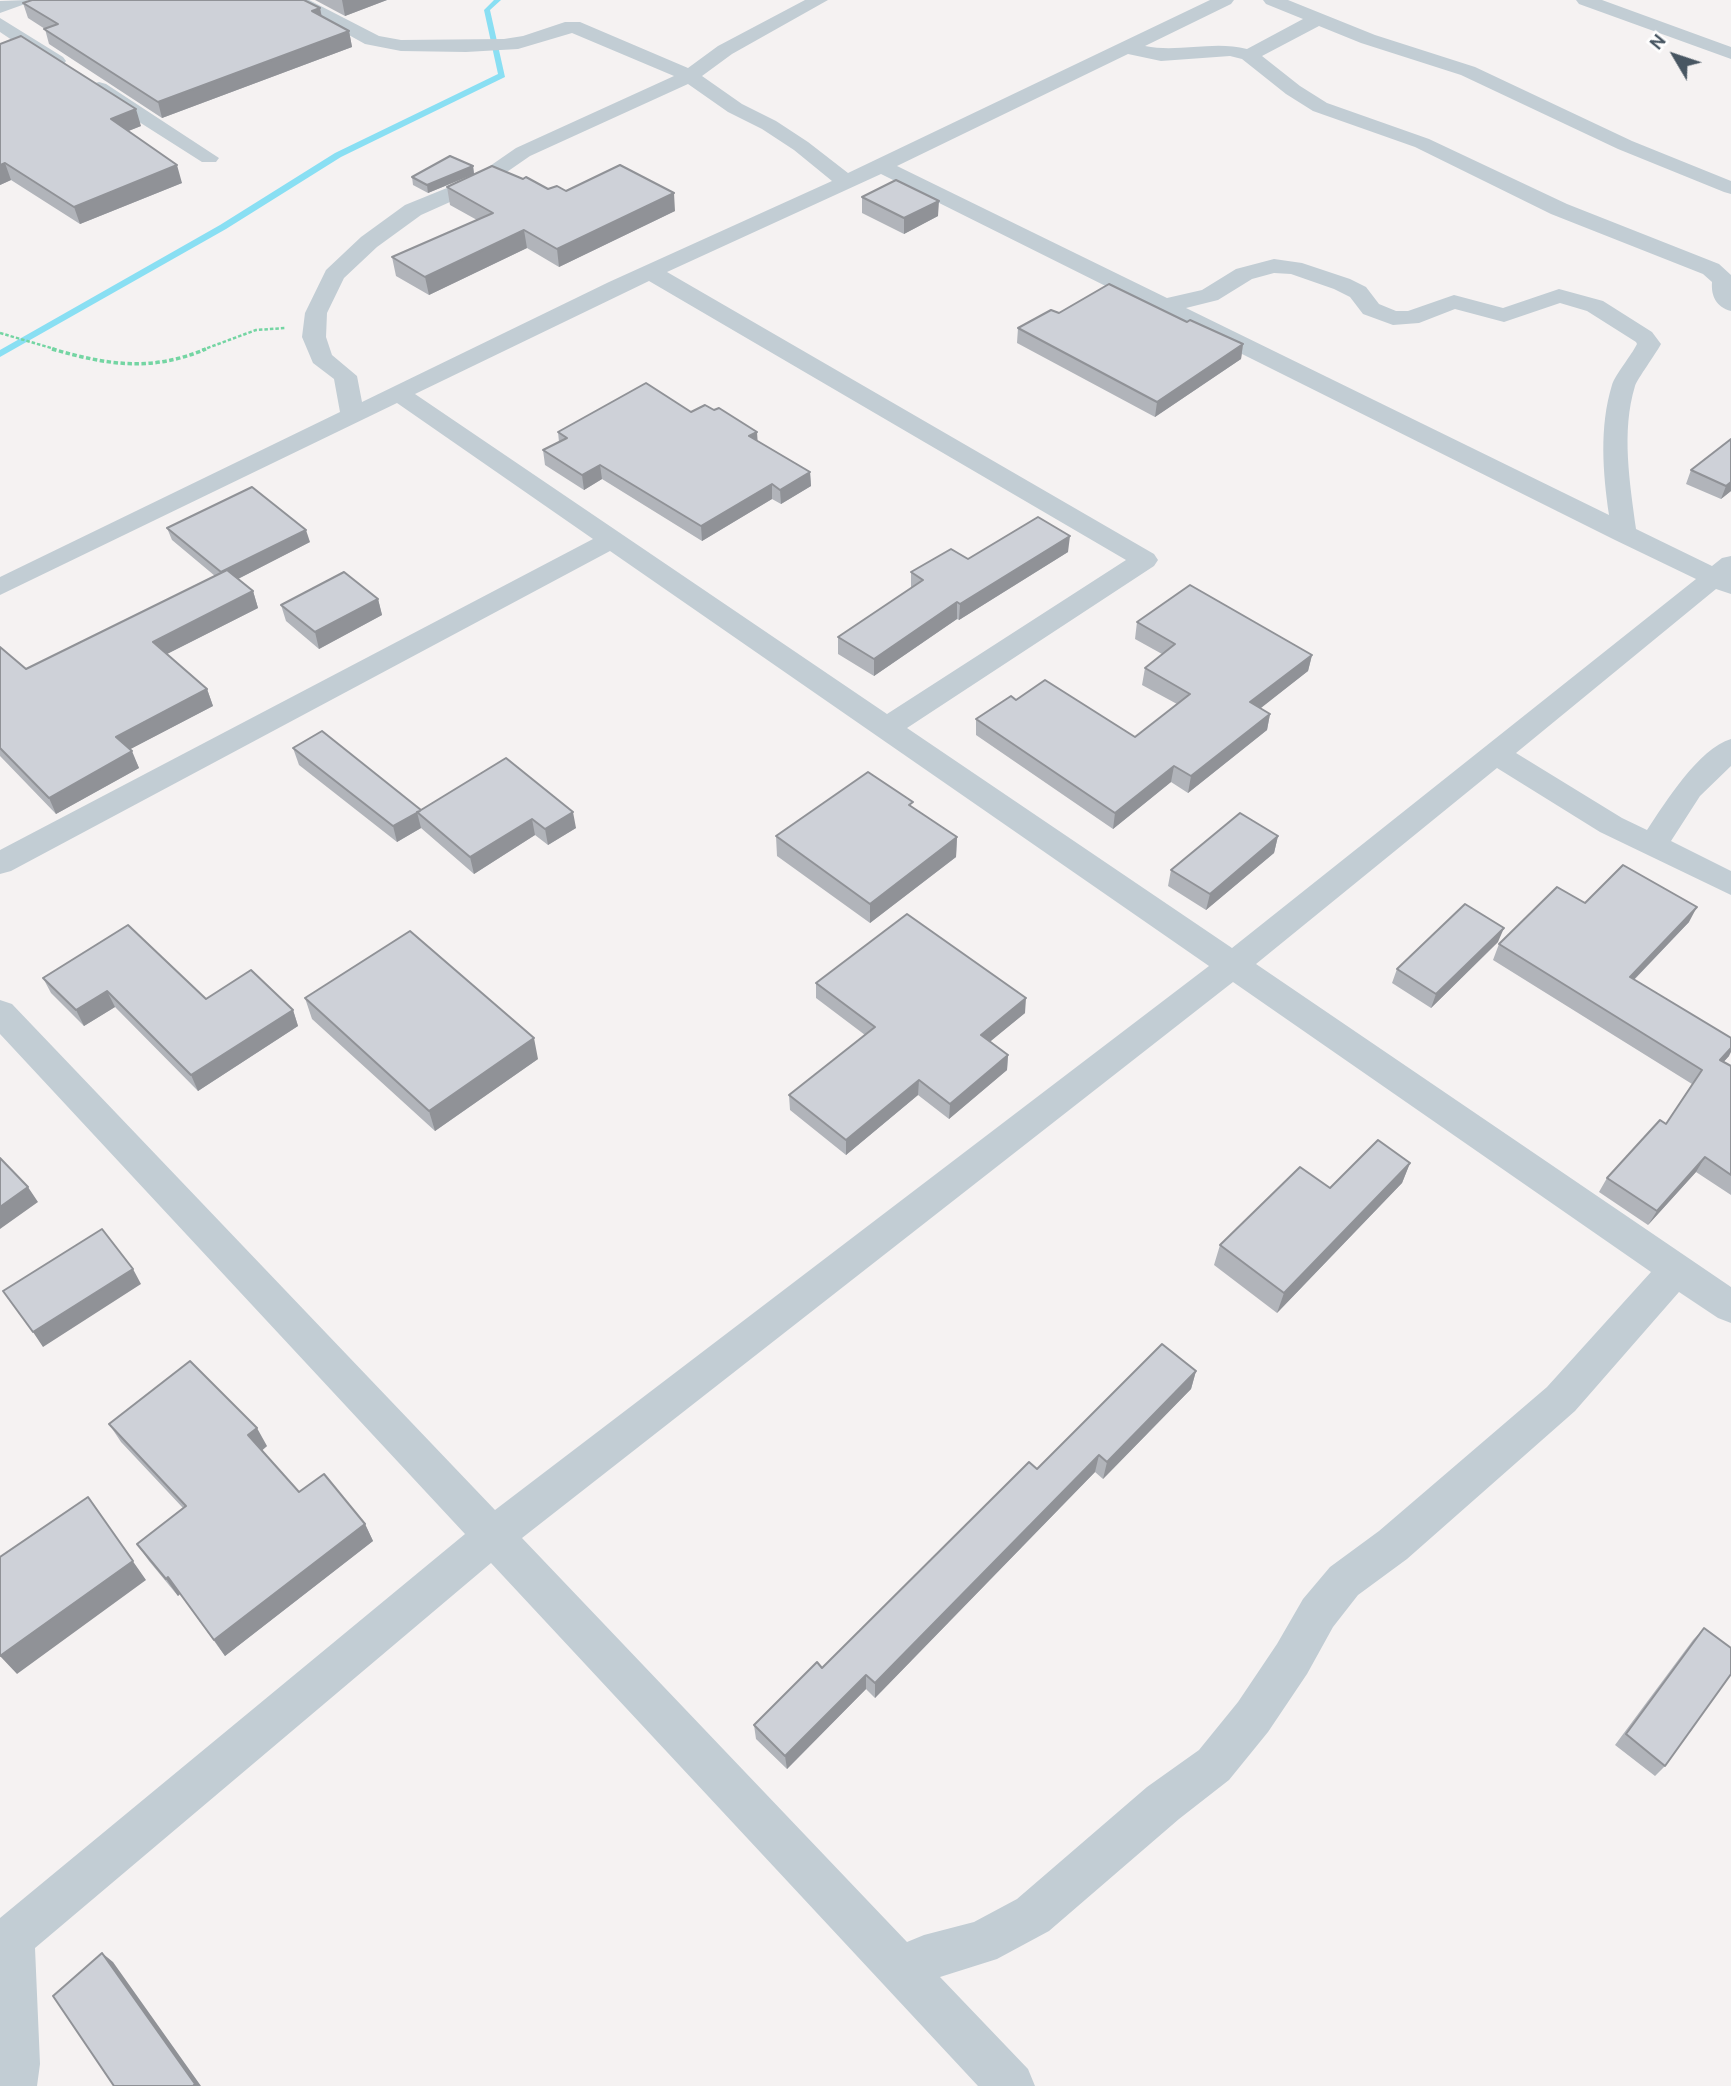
<!DOCTYPE html>
<html>
<head>
<meta charset="utf-8">
<style>
  body { margin:0 }
  #map { position:relative; width:1731px; height:2086px; overflow:hidden; background:#f5f2f2; font-family:Overpass,sans-serif }
  canvas { display:block }
  .north { position:absolute; left:1640px; top:21px; width:70px; height:70px; -webkit-text-stroke:5px #fff; paint-order:stroke; rotate:309deg; font-size:19px; font-weight:700; line-height:28px; text-align:center; color:#485662 }
  .north::after { content:''; display:block; margin:auto; width:24px; height:32px; background:#485662; clip-path:polygon(50% 0,100% 100%,50% 72%,0 100%) }
</style>
</head>
<body>
<div id="map">
<canvas width="1731" height="2086"></canvas>
<div class="north">N</div>
</div>
<script>
const context = document.querySelector('canvas').getContext('2d');
context.lineJoin = 'round';
function fillPath(path, color) { context.fillStyle = color; context.fill(path, 'evenodd'); }
function stroke(path, color, width, dash) { context.strokeStyle = color; context.lineWidth = width; context.lineCap = dash ? 'butt' : 'round'; context.setLineDash(dash || []); context.stroke(path); }
fillPath(new Path2D(`
  M494,0H501L490,10L505,77L341,157L226,229L0,357V350L220,225L335,153L498,74L484,10Z`), '#89dff3');
stroke(new Path2D(`
  M0,333L58,350
  M202,350L256,330L286,328`), '#74d5a3', 2.5, [3.5, 2]);
stroke(new Path2D(`
  M52,349C108,365 151,372 206,349`), '#74d5a3', 3.5, [4.5, 2.5]);
fillPath(new Path2D(`
  M28,0L25,4L0,13V1Z
  M286,0H309L379,36L401,40L504,39L523,36L565,22H580L688,68L718,46L805,0H828L732,54L702,76L742,104L776,121L808,142L848,173L1210,0H1234L1231,4L1145,46C1179,53 1213,40 1247,49L1303,19L1266,4L1263,0H1288L1375,35L1475,67L1632,141L1731,181V194L1724,192L1618,149L1461,75L1361,43L1319,26L1262,56L1300,86L1327,103L1429,139L1567,204L1719,264L1731,275V311C1716,307 1711,296 1712,282L1703,274L1551,214L1415,147L1313,111L1286,94L1242,59L1230,56L1161,61L1128,54L897,166L1167,298L1202,290L1236,269L1274,259L1302,263L1350,279L1366,287L1379,304L1396,311H1408L1454,295L1503,308L1559,289L1603,301L1652,332L1661,344C1655,355 1638,378 1635,386C1621,432 1630,483 1636,529L1712,566L1722,558L1731,556V594L1716,589L1516,753L1622,818L1647,830C1665,803 1699,748 1731,739V766L1700,796L1671,841L1731,871V895L1600,832L1497,768L1256,964L1731,1287V1323L1718,1318L1679,1292L1575,1411L1407,1559L1358,1595L1333,1627L1307,1674L1268,1732L1229,1780L1179,1819L1049,1931L997,1959L940,1977L1028,2069L1035,2086H978L491,1563L35,1948L40,2064L37,2086H0V1918L465,1534L0,1034V1000L12,1004L495,1510L1209,966L610,551L11,871L0,874V850L593,539L397,403L0,595V577L340,412L334,379L313,363L302,337L305,313L326,270L361,237L405,205L474,177L516,148L674,76L572,33L518,49L466,52L401,51L365,44ZM688,84L728,112L762,129L794,150L832,181L609,282L362,402L357,376L332,355L326,337L327,313L344,278L377,247L421,215L488,185L530,156ZM881,174L1615,540L1696,579L1232,948L907,728L1154,566L1158,560L1154,554L667,272ZM1274,273L1291,274L1334,289L1350,297L1363,314L1393,325L1419,323L1455,309L1504,322L1560,303L1587,311L1636,342L1637,344C1631,356 1615,375 1612,385C1599,427 1603,473 1609,515L1186,308L1218,300L1252,279ZM649,281L1126,560L887,714L415,394ZM1233,982L1651,1272L1547,1387L1379,1531L1330,1567L1303,1599L1277,1644L1238,1702L1199,1750L1147,1787L1017,1899L974,1922L924,1935L907,1942L522,1538Z
  M1576,0H1602L1731,47V59L1579,4Z
  M0,18L63,57L66,61L63,65H49L0,32Z
  M99,82L106,84L219,158L216,162H202L92,92L89,88L92,84Z`), '#c2cdd4');
fillPath(new Path2D(`
  M315,0H387L345,16Z
  M23,3L320,8L322,17L349,31L352,47L162,118L49,44L45,29L28,18Z
  M0,44L141,126L128,131L182,183L80,224L11,180L0,185Z
  M473,166L474,174L428,193L413,185L412,177Z
  M447,187L548,189L675,211L559,267L527,248L429,295L396,276L392,257L477,220L450,205Z
  M862,197L938,216L904,234L862,213Z
  M1187,322L1243,344L1241,359L1155,417L1017,343L1018,328Z
  M691,412L758,441L810,472L811,486L781,504L772,499L702,541L602,479L584,490L545,465L543,450L559,442L558,432Z
  M1731,439V491L1721,499L1686,484L1691,470Z
  M167,528L310,542L238,579L253,591L258,608L167,654L207,689L213,706L130,749L139,768L56,814L0,756V647L26,669L215,576L172,540Z
  M1068,552L959,620L957,619L874,676L838,654V637L911,589V572L968,559Z
  M378,599L382,615L319,649L286,621L281,605Z
  M1137,622L1312,655L1308,671L1260,708L1270,714L1267,730L1188,793L1171,782L1113,829L976,735V719L1016,700L1135,737L1177,704L1142,685L1145,668L1162,654L1135,639Z
  M293,748L421,810L506,758L576,828L548,845L535,835L474,874L421,828L397,842L299,765Z
  M913,808L957,837L956,857L870,923L777,856L776,836Z
  M1278,836L1274,853L1206,910L1168,886L1171,870Z
  M1585,903L1689,922L1634,980L1729,1056L1723,1062L1731,1066V1195L1696,1172L1648,1225L1599,1192L1607,1178L1666,1124L1692,1084L1493,960L1499,944Z
  M1498,942L1431,1008L1392,983L1397,969Z
  M43,978L293,1010L298,1026L198,1091L115,1007L84,1026L51,993Z
  M816,983L1025,1013L990,1041L1008,1055L1007,1070L949,1119L918,1095L846,1155L790,1110L789,1095L865,1035L816,998Z
  M305,998L538,1059L435,1131L312,1019Z
  M1410,1163L1402,1183L1277,1313L1214,1265L1220,1245L1330,1188Z
  M1196,1371L1191,1389L1103,1479L1095,1472L875,1698L866,1689L787,1769L756,1739L754,1725L822,1668L1037,1469Z
  M109,1424L267,1446L261,1451L299,1492L365,1524L373,1541L225,1656L180,1594L178,1596L149,1561L137,1544L183,1508L121,1442Z
  M1704,1628L1665,1766L1655,1776L1615,1745L1693,1640Z`), '#b1b4ba');
fillPath(new Path2D(`
  M342,0H387L345,16Z
  M320,8L323,24L312,11Z
  M349,31L352,47L162,118L158,102Z
  M136,109L141,126L116,136L111,119Z
  M5,163L11,180L0,185V165Z
  M177,165L182,183L80,224L74,207Z
  M473,166L474,174L428,193L427,185Z
  M674,193L675,211L559,267L557,249Z
  M939,201L938,216L904,234V218Z
  M524,230L527,248L429,295L425,277Z
  M1243,344L1241,359L1155,417L1157,402Z
  M757,432L758,446L749,436Z
  M600,465L602,479L584,490L582,475Z
  M810,472L811,486L781,504L780,490Z
  M1731,482V491L1721,499L1726,486Z
  M772,484V499L702,541L701,526Z
  M306,530L310,542L226,585L221,572Z
  M1070,536L1068,552L959,620L960,604Z
  M253,591L258,608L159,658L153,642Z
  M378,599L382,615L319,649L315,632Z
  M957,602V619L874,676V659Z
  M1312,655L1308,671L1247,719L1250,702Z
  M207,689L213,706L123,753L116,737Z
  M1270,714L1267,730L1188,793L1191,776Z
  M132,751L139,768L56,814L49,798Z
  M1174,766L1171,782L1113,829L1115,813Z
  M417,812L421,828L397,842L393,826Z
  M573,812L576,828L548,845L545,829Z
  M532,819L535,835L474,874L470,857Z
  M1278,836L1274,853L1206,910L1210,894Z
  M957,837L956,857L870,923V904Z
  M1697,907L1689,922L1622,992L1630,977Z
  M1504,928L1498,942L1431,1008L1436,994Z
  M107,991L115,1007L84,1026L76,1010Z
  M1026,998L1025,1013L980,1050L981,1035Z
  M293,1010L298,1026L198,1091L191,1075Z
  M534,1038L538,1059L435,1131L429,1111Z
  M1731,1048V1052L1729,1056L1712,1075L1720,1060Z
  M1008,1055L1007,1070L949,1119L950,1104Z
  M919,1080L918,1095L846,1155V1140Z
  M1705,1157L1696,1172L1648,1225L1657,1211Z
  M1410,1163L1402,1183L1277,1313L1284,1293Z
  M28,1187L38,1202L0,1229V1207Z
  M133,1269L141,1284L43,1347L33,1332Z
  M1196,1371L1191,1389L1103,1479L1107,1462Z
  M257,1428L267,1446L258,1454L248,1435Z
  M1099,1455L1095,1472L875,1698V1683Z
  M88,1497L146,1580L17,1674L0,1656Z
  M365,1524L373,1541L225,1656L214,1640Z
  M168,1577L180,1594L178,1596L166,1579Z
  M866,1675V1689L787,1769L785,1756Z
  M102,1953L113,1962L201,2086H193Z`), '#909297');
const building = new Path2D(`
  M32,0H304L320,8L312,11L349,31L158,102L44,29L58,24L23,3Z
  M21,36L136,109L111,119L177,165L74,207L5,163L0,165V44Z
  M450,156L473,166L427,185L412,177Z
  M620,165L674,193L557,249L524,230L425,277L392,257L493,213L447,187L492,166L523,179L526,177L548,189L557,186L566,191Z
  M896,180L939,201L904,218L862,197Z
  M1109,284L1187,322L1190,320L1243,344L1157,402L1018,328L1051,310L1059,313Z
  M646,383L691,412L705,405L714,410L719,408L757,432L749,436L810,472L780,490L772,484L701,526L600,465L582,475L543,450L567,438L558,432Z
  M1731,439V482L1726,486L1691,470Z
  M252,487L306,530L221,572L167,528Z
  M1038,517L1070,536L960,604L957,602L874,659L838,637L923,580L911,572L951,549L968,559Z
  M227,570L253,591L153,642L207,689L116,737L132,751L49,798L0,748V647L26,669Z
  M344,572L378,599L315,632L281,605Z
  M1190,585L1312,655L1250,702L1270,714L1191,776L1174,766L1115,813L976,719L1011,696L1016,700L1045,680L1135,737L1190,694L1145,668L1175,644L1137,622Z
  M322,731L421,810L506,758L573,812L545,829L532,819L470,857L417,812L420,811L393,826L293,748Z
  M868,772L913,802L909,805L957,837L870,904L776,836Z
  M1240,813L1278,836L1210,894L1171,870Z
  M1623,865L1697,907L1630,977L1731,1038V1048L1720,1060L1731,1066V1175L1705,1157L1657,1211L1607,1178L1660,1120L1666,1124L1702,1070L1499,944L1557,887L1585,903Z
  M1465,904L1504,928L1436,994L1397,969Z
  M907,914L1026,998L981,1035L1008,1055L950,1104L919,1080L846,1140L789,1095L875,1027L816,983Z
  M128,925L206,999L251,970L293,1010L191,1075L107,991L76,1010L43,978Z
  M410,931L534,1038L429,1111L305,998Z
  M1378,1140L1410,1163L1284,1293L1220,1245L1300,1167L1330,1188Z
  M0,1158L28,1187L0,1207Z
  M102,1229L133,1269L33,1332L3,1291Z
  M1162,1344L1196,1371L1107,1462L1099,1455L875,1683L866,1675L785,1756L754,1725L817,1662L822,1668L1029,1462L1037,1469Z
  M190,1361L257,1428L248,1435L299,1492L324,1474L365,1524L214,1640L168,1577L166,1579L137,1544L186,1506L109,1424Z
  M88,1497L133,1561L0,1656V1557Z
  M1704,1628L1731,1648V1674L1665,1766L1626,1734Z
  M102,1953L195,2084L193,2086H114L53,1996Z`);
fillPath(building, '#ced1d8');
stroke(building, '#909297', 2);
</script>
</body>
</html>
